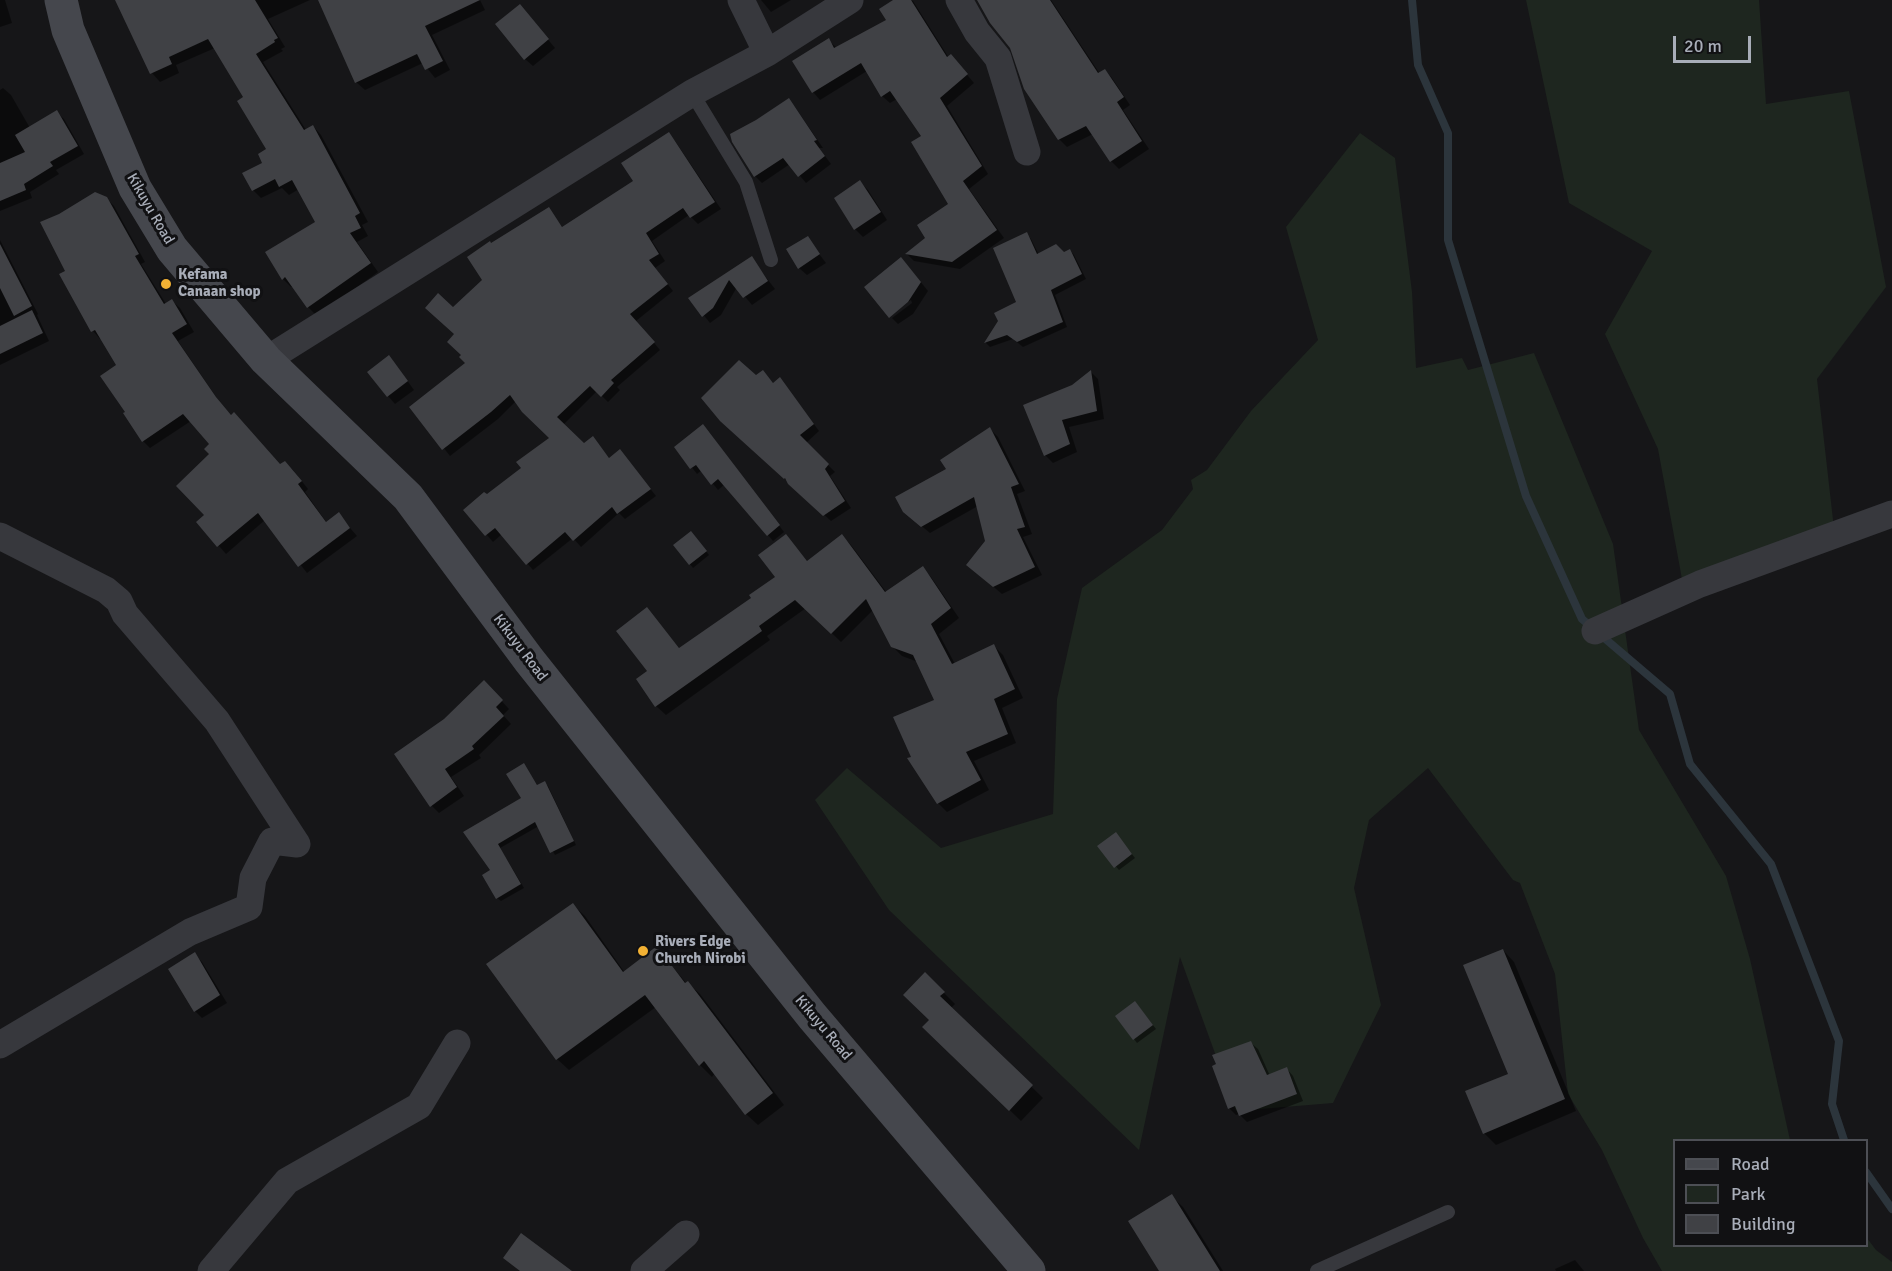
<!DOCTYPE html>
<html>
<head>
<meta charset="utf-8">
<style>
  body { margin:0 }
  #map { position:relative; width:1892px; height:1271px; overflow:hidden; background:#161618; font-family:Signika,sans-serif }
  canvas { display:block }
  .legend { position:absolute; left:1673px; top:1139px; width:195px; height:108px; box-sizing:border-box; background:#111113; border:2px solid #4d4f55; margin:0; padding:8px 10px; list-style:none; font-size:18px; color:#a8adb8 }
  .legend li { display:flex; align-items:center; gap:12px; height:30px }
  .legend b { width:30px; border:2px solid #4d4f55 }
  .scale { position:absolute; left:1673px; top:36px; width:78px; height:27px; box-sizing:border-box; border:3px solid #a8adb8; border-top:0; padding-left:8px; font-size:18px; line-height:21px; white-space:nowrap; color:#a8adb8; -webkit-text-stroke:4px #111113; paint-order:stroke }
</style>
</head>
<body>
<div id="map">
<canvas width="1892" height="1271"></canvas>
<ul class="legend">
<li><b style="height:8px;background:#45474d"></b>Road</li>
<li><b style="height:16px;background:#1e261f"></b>Park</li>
<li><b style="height:16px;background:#404145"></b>Building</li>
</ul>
<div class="scale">20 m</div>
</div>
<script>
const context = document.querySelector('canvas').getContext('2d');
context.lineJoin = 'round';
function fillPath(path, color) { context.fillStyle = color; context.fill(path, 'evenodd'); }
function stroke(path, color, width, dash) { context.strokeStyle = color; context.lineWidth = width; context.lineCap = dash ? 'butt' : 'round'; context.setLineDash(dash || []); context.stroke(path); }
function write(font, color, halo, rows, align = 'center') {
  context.font = font + ' Signika,sans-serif'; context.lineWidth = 6; context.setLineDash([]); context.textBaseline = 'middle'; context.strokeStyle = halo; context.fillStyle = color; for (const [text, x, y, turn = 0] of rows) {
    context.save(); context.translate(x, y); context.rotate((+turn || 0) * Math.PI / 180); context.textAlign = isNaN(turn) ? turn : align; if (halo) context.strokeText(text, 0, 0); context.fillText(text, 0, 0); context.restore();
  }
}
fillPath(new Path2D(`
  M1526,0H1759L1766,104L1849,91L1886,287L1817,379L1836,546L1684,590L1658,449L1605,334L1652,251L1569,203Z
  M1360,133L1395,158L1412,292L1416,368L1462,358L1468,370L1534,353L1613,544L1639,730L1726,876L1750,959L1790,1140H1674V1246H1866L1867,1238L1876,1250L1892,1262V1271H1662L1643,1238L1602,1150L1568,1094L1555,974L1520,883L1513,880L1428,768L1369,820L1354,888L1381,1005L1333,1103L1236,1111L1180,957L1139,1150L889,910L815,800L847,768L941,848L1053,814L1057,699L1082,588L1162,530L1193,489L1191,480L1207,470L1251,411L1318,340L1286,227Z`), '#1e261f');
fillPath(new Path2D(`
  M0,0H5L12,23L0,27Z
  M117,0H310L268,19L285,47L281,49L283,51L263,62L306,130L313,126L321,135L368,222L362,225L368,236L357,242L378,272L317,316L308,307L293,286L291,287L283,279L317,223L299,189L289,195L282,188L261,198L253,190L269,150L245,98L215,48L176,65L179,73L160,82L152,73Z
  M320,0H480L485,10L432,35L450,70L435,78L423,63L365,90L356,82Z
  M761,0H791L771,12Z
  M896,0L913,1L949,58L958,64L974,83L947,106L988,174L969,189L1004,238L960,269L914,261L907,254L927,238L950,204L924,136L897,99L890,103L882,96L867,71L820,100L813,92L828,40L837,48L888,21Z
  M979,0H1051L1100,74L1105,70L1112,78L1130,105L1123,110L1149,149L1119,169L1111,161L1093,134L1067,147L1059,139L1012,48Z
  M527,14L555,48L533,66L525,59Z
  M3,88L11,95L30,128L56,112L64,119L84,154L56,170L59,174L30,192L32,198L0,211V90Z
  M788,100L795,107L823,148H819L831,164L806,183L790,164L762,183L755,176L757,122Z
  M668,134L675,141L721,209L698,224L689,215L652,241L665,261L655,268L673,291L636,321L660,350L617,387L620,390L608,402L597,391L563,425L584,445L593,438L610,459L626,458L656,496L625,519L619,513L581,547L573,538L533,570L502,534L493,542L465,510L487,496L523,468L551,438L516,401L498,419L450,456L411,407L467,363L456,335L453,309L484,280L491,244L549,209L563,228L635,182Z
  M860,182L868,190L887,220L863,237L855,229L836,199Z
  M106,198L114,206L145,262L141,264L166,304L172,301L180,308L194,332L178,341L223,407L281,466L285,463L293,470L308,489L305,492L327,523L338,514L357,536L307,573L265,520L226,554L198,522L207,515L211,444L191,421L150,448L143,441L127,412L118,365L102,338L100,339L93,331L61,274L67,271Z
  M1026,234L1031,239L1039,255L1064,253L1070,250L1074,255L1086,279L1055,295L1067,327L1023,347L1013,339L990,347L986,343L999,321L1018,303Z
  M807,238L826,263L807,275L799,268Z
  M0,240L38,314L37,315L49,341L0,365Z
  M751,258L775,289L752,305L737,287L721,315L710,323L690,298Z
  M908,266L928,291L913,314L898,324L892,318L912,303L911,300L890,316Z
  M396,365L414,390L395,404L388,396Z
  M763,372L774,384L780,379L786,386L819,431L806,443L835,472L830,476L851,508L831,521L728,427L756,377Z
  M1091,372L1098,379L1104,419L1069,427L1077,452L1053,463L1045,455L1073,386Z
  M990,429L998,437L1025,491L1017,494L1032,534L1023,537L1042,575L1002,594L976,572L987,542L978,506L930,533L913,519L948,469Z
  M709,432L784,532L773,541L725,484L718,490L702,470L697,474L676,447Z
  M694,536L709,555L693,568L675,545Z
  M786,536L808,562L842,536L851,545L887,593L922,568L931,577L959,618L939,634L955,664L994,646L1003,655L1023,698L1002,708L1016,743L974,761L989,790L947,812L938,803L913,758L936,700L918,662L902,656L892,646L873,610L841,642L806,608L767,636L770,640L666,715L656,706L649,671L647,609L680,649L753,598L777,577Z
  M484,682L509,709L503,715L511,724L479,755L481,758L451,777L464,796L439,813L432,806L445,720Z
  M524,765L538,786L544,783L548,786L576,845L555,855L539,826L500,848L524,888L501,901L497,898L492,871L466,833L523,798Z
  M1119,838L1135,858L1119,870L1099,847Z
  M573,905L585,916L625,973L657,948L687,984L688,983L700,994L784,1105L758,1125L746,1114L715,1073L712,1077L700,1065L656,1007L569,1070L557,1059Z
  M1503,950L1514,962L1576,1111L1496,1145L1484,1133L1510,1074Z
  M194,954L202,962L227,1003L202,1018L195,1011Z
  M925,974L955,1004L951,1008L1043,1098L1021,1121L924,1027L931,1020Z
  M1138,1006L1156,1029L1137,1043L1134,1039Z
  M1251,1043L1258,1049L1270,1076L1287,1069L1293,1076L1303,1101L1247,1122L1239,1114L1236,1115L1229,1108Z
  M1171,1196L1183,1207L1223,1271H1161Z
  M1575,1260L1584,1271H1556L1555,1269Z`), '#0007');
stroke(new Path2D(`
  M1412,0L1418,65L1448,133V240L1526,496L1582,619L1670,694L1690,764L1771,864L1839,1041L1832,1104L1844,1140
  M1866,1172L1892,1209`), '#2c353c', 8);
fillPath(new Path2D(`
  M115,0H255L278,38L274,40L275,42L256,54L304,130L313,125L360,213L355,216L361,228L350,233L371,263L307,308L285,277L282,280L265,252L315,222L292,180L279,187L275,179L252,191L242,173L262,163L258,154L266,149L237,101L243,97L208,39L169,57L172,64L150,74Z
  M318,0H480L425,26L443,61L425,70L417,54L355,83Z
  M893,0H911L947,57L951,54L968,74L940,98L982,166L963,181L997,230L952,262L905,254L925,238L917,225L948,204L911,142L921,136L890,91L881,97L861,63L812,93L792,61L829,38L834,48L886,20L879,9Z
  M977,0H1050L1098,73L1105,69L1124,97L1117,102L1142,141L1110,162L1086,126L1058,140L1024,89L1010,48L990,23Z
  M520,4L549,39L524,60L495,24Z
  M789,98L817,140L814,141L825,156L798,177L783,158L754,177L732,142L730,134L756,120Z
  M57,110L78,146L50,162L53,166L24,184L26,190L0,201V163L25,152L15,135Z
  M669,132L715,202L690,218L683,208L646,233L659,254L649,260L668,284L630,314L655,342L611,380L614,383L601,397L590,386L557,417L584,443L593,436L609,458L620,449L651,489L617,514L612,507L573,541L565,532L526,565L495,528L485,536L463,510L484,492L487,494L521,468L516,462L549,438L522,412L510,395L491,412L442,450L409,407L465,363L459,357L461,355L447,342L454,334L425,308L438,293L453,307L482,280L467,257L490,241L491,243L549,207L562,227L633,181L621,163Z
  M860,180L881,212L854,230L834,198Z
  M95,192L107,197L139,254L135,256L164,304L172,299L187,324L172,333L216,397L231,415L234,412L280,464L285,461L302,481L298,484L326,522L339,512L350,528L298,567L258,513L217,547L196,522L204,515L176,486L209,454L204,449L209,444L183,414L142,442L123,413L125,412L100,376L116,365L95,330L91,332L59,274L65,271L40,222L59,214Z
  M1027,232L1037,254L1056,244L1064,252L1070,249L1082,274L1051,290L1063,322L1017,342L1007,335L984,343L998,321L994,313L1016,302L993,248Z
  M808,236L820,254L798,269L786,249Z
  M0,244L32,306L14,316L0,288Z
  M752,256L768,281L743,298L729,280L713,308L702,317L688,298Z
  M901,257L921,282L908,302L889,318L864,287Z
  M32,310L43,333L0,354V326Z
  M389,355L408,381L387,397L367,372Z
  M739,360L756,375L763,370L773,383L780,377L814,424L800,435L829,464L825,469L845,501L823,516L788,484L785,478L784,479L720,421L701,398Z
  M1091,370L1097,411L1062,420L1070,444L1044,456L1023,405L1072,385Z
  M703,424L780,525L767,536L718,479L711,485L696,465L690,469L674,447Z
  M990,427L1019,484L1011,487L1025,527L1017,529L1035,567L993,587L966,565L985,541L974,497L921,527L903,512L895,497L946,469L940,460Z
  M691,531L707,551L689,565L673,545Z
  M786,534L807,561L842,534L885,592L923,566L951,608L931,624L952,664L994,644L1015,689L994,699L1008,734L966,752L981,780L937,804L907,758L911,757L893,717L934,700L913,655L891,647L866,599L831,634L795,600L759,626L762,631L655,707L636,679L647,671L616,631L647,607L679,648L751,598L749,595L775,577L758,555Z
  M484,680L503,700L496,707L504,716L472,746L474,749L445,769L457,787L430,807L394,754L444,719Z
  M524,763L537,785L545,781L574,841L550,853L535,822L498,844L521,884L496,899L482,875L490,870L463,832L521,798L506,774Z
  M1116,832L1132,854L1114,868L1097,846Z
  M573,903L623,972L657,946L685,983L688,981L773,1093L745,1115L704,1061L699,1066L645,995L556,1060L486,964Z
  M1503,949L1565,1099L1483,1134L1465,1091L1508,1074L1463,965Z
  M195,952L220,995L194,1012L168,969Z
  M925,972L945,992L940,996L1033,1085L1009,1111L922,1027L929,1020L903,995Z
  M1135,1001L1153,1025L1133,1040L1115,1016Z
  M1251,1041L1267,1075L1287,1067L1297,1094L1239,1116L1235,1106L1228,1109L1212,1066L1216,1064L1212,1055Z
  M1172,1194L1220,1271H1159L1128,1221Z
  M521,1233L572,1271H520L503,1258Z`), '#404145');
stroke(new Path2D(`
  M692,93L746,182L771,260
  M1317,1271L1448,1212`), '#37383d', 14);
stroke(new Path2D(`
  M741,0L767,53
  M959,0L977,32L998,58L1027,152
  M266,360L692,93L767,53L850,0
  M0,536L106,590L119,601L125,614L217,721L297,844L272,841L253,878L249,907L190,932L0,1045
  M1595,631L1700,584L1892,514
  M211,1271L287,1181L419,1106L457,1043
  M644,1271L686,1234`), '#37383d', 27);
stroke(new Path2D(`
  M61,0L68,30L135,188L172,249L266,360L408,497L529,660L812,1016L1029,1271`), '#45474d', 33);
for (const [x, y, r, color] of [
  [166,284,6,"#f2b134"],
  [643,951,6,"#f2b134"]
]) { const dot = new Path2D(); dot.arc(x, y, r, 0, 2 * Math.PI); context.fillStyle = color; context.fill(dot); stroke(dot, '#111113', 2); }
write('15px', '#a8adb8', '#111113', [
  ["Kikuyu Road",150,209,60],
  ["Kikuyu Road",520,648,53],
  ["Kikuyu Road",823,1028,50]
]);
write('bold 15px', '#a8adb8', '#111113', [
  ["Kefama",178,275],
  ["Canaan shop",178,292],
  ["Rivers Edge",655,942],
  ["Church Nirobi",655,959]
], 'left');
</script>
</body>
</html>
